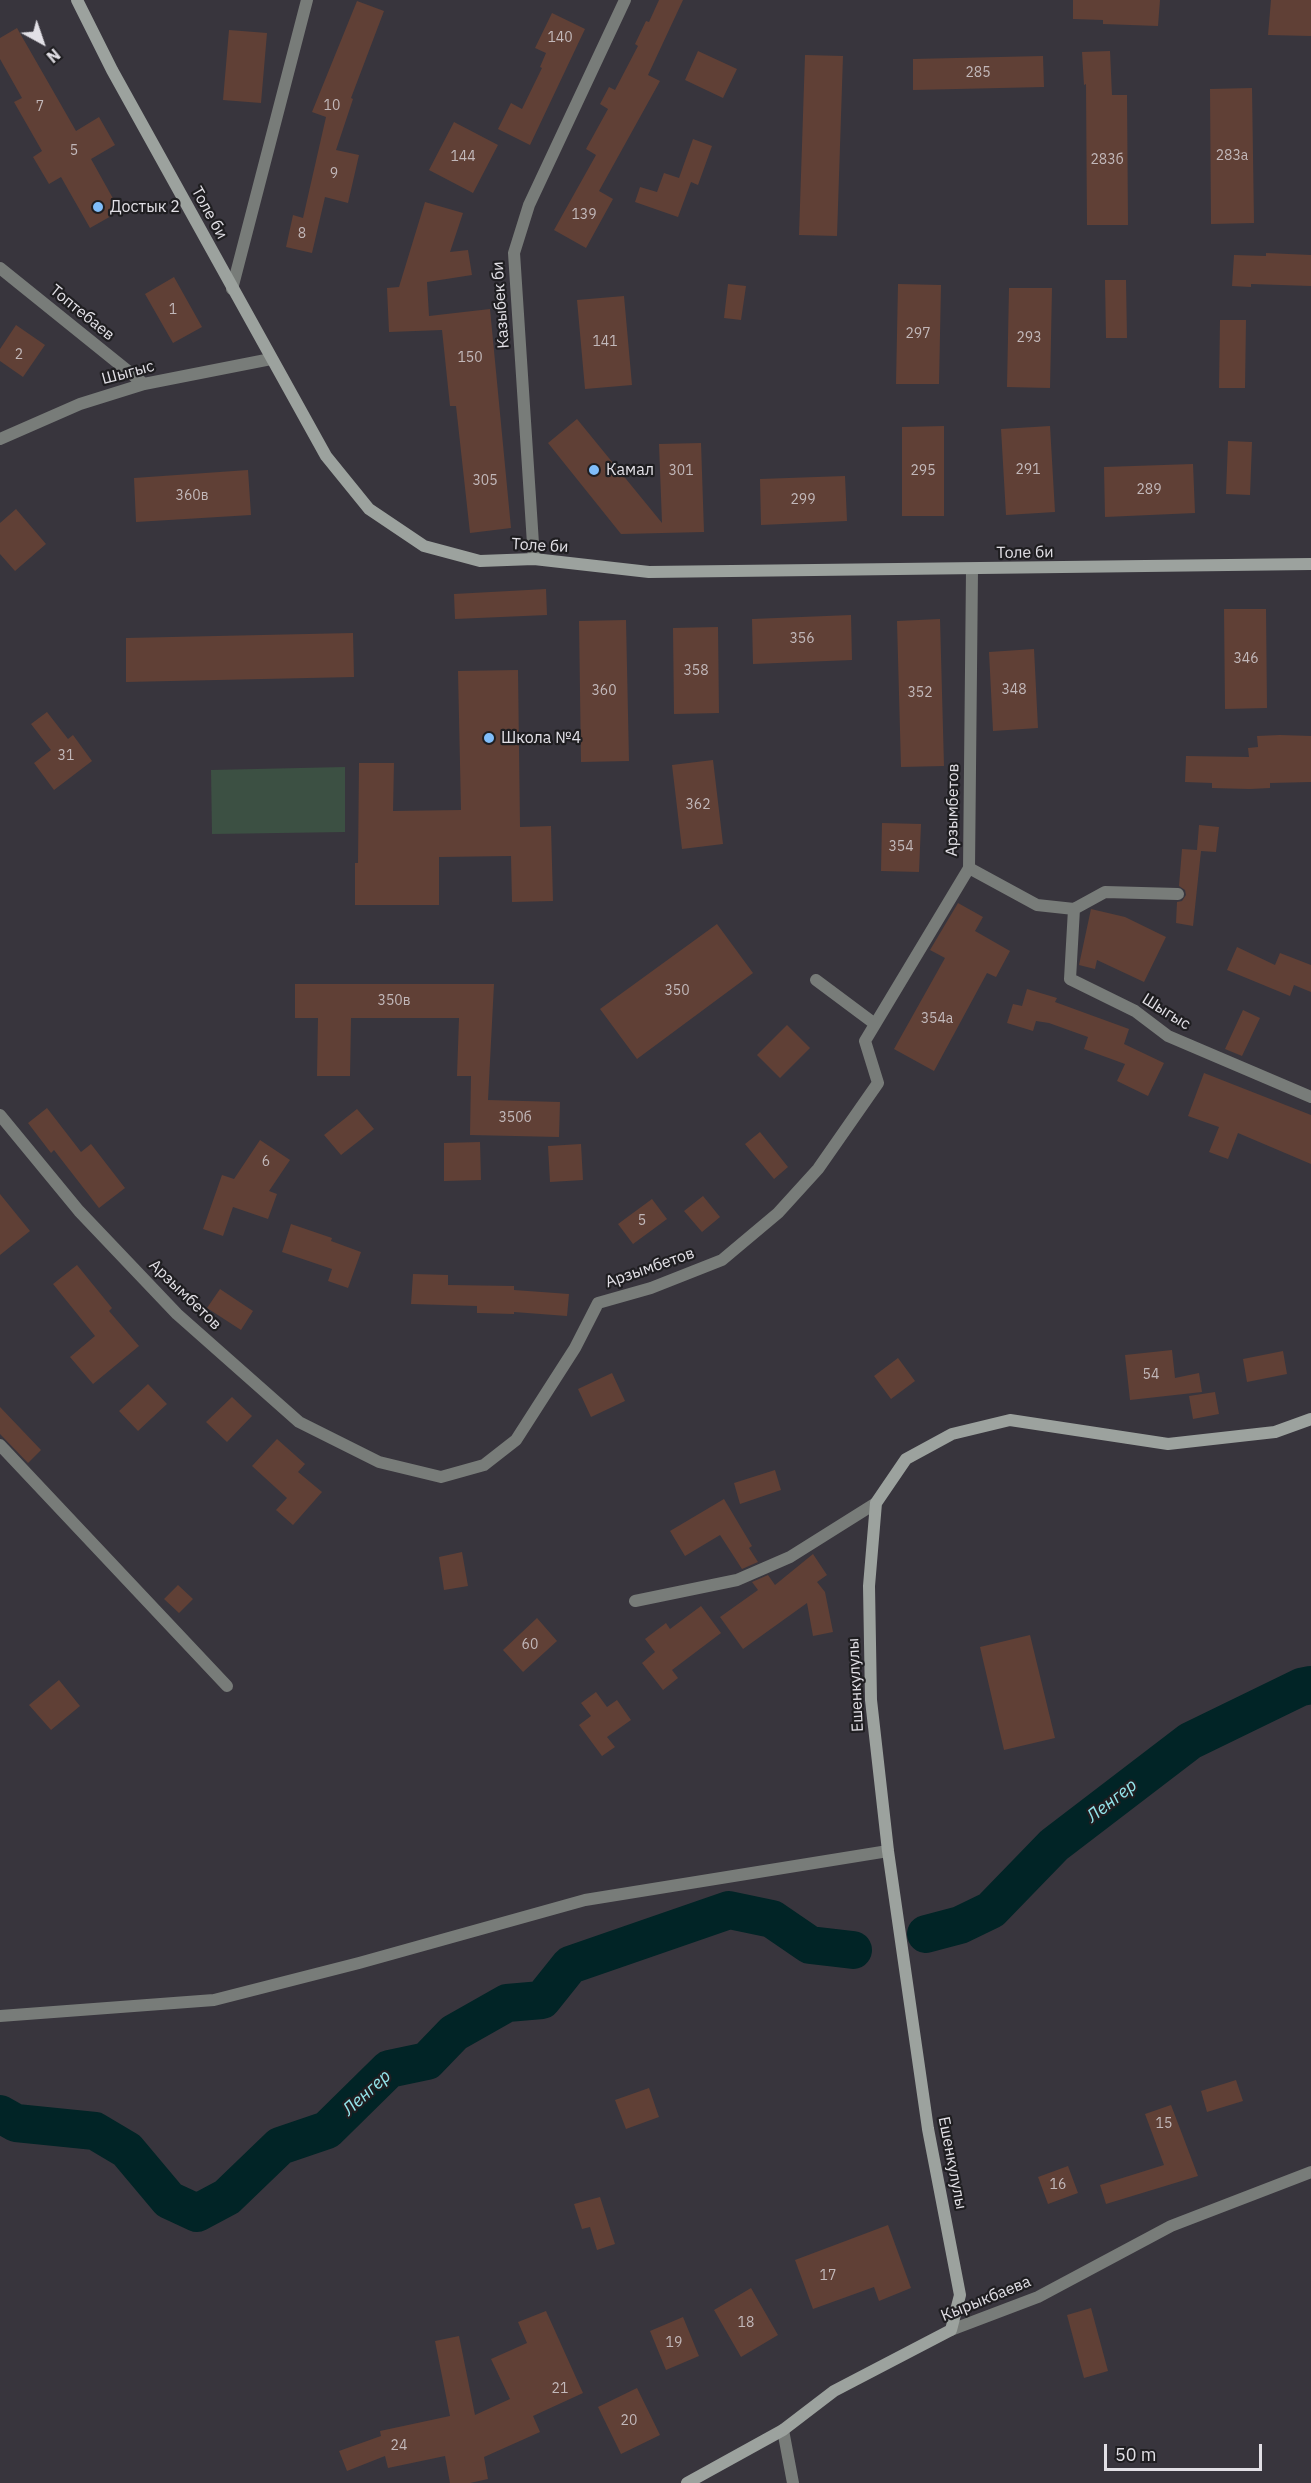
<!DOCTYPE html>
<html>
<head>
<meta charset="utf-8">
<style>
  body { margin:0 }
  #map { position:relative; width:1311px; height:2483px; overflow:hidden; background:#38353d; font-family:"IBM Plex Sans",sans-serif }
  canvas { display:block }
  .north { position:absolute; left:12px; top:12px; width:60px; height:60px; -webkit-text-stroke:4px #1f1e21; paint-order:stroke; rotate:140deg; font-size:16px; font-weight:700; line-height:24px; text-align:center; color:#e2e0e6 }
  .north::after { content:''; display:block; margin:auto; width:21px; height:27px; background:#e2e0e6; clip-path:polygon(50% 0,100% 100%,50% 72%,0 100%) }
  .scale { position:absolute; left:1104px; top:2444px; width:158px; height:27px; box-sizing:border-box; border:3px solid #e2e0e6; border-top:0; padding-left:8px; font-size:18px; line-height:21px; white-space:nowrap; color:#e2e0e6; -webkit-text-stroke:4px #1f1e21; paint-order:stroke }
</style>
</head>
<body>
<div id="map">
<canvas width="1311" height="2483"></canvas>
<div class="north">N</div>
<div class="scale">50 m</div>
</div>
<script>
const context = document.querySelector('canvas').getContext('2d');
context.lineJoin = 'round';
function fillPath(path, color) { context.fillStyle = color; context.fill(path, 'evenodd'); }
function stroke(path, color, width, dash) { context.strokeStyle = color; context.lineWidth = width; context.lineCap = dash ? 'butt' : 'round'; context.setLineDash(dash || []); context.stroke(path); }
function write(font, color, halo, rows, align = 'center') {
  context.font = font + ' "IBM Plex Sans",sans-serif'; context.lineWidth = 4.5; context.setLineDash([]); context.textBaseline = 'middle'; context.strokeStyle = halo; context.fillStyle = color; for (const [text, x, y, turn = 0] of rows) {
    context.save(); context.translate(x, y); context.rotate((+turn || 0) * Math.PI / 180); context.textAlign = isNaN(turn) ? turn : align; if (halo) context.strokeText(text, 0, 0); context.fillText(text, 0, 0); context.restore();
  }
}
fillPath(new Path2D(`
  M345,767V832L212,834L211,770Z`), '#3c5043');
stroke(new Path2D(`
  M926,1934L960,1925L991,1910L1054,1845L1190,1741L1301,1687L1311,1685
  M0,2114L16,2123L95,2131L127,2150L169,2200L197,2213L227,2197L280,2146L327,2130L389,2069L427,2061L454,2033L507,2003L542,2000L570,1965L729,1910L772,1919L810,1945L853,1950`), '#012426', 38);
fillPath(new Path2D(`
  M659,0H683L648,75L660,81L599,191L613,199L586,248L554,230L596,155L586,149L608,109L600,104L609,87L615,90L638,46L635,44L646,21L649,22Z
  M1073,0H1160L1158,26L1103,24V20L1073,19Z
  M1271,0H1311V36L1268,35Z
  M357,1L384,11L351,98L353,99L336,150L359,155L348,203L325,197L312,253L286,247L293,215L303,218L326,117L312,112Z
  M552,13L585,29L530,145L498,129L511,103L522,109L542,68L540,67L546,53L535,48Z
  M17,28L76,131L99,117L115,145L91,159L120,211L90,228L61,177L49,184L33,157L42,151L14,102L22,98L0,59V38Z
  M229,30L267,33L261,103L223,100Z
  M698,51L737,69L723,98L685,80Z
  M1110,51L1112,95H1127L1128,225H1087L1086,84L1084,85L1082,52Z
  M805,55L843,56L837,236L799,235Z
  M1043,56L1044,87L913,90V59Z
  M1252,88L1254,223L1211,224L1210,89Z
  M454,122L498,145L473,193L429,170Z
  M693,139L712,146L698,185L691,182L678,217L635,202L640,187L657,192L664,173L679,178Z
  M425,202L463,213L450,252L468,250L472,275L427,282L429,316L490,309L511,528L470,533L456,406H450L442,330L389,332L387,288L399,287Z
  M1266,253L1311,255V286L1251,284V287L1232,286L1234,255L1266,256Z
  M174,277L202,327L173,343L145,294Z
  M1105,280H1126L1127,338H1106Z
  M728,284L746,286L741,320L724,318Z
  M898,284L941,285L939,384H896Z
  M1009,288H1052L1050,388L1007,387Z
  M624,296L632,385L585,389L577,300Z
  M1220,320H1246L1245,388H1219Z
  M16,325L45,345L23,377L0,361V349Z
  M577,419L662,523L659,444L701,443L704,532L621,534L548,443Z
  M944,426V516H902V427Z
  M1050,426L1055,512L1006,515L1001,429Z
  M1228,441L1252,442L1250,495L1226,494Z
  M1193,464L1195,513L1105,517L1104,467Z
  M248,470L251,515L136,522L134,478Z
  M845,476L847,521L761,525L760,479Z
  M16,509L46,544L15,571L0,554V523Z
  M546,589L547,615L455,619L454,594Z
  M1224,609H1266L1267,708L1225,709Z
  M851,615L852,660L753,664L752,619Z
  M940,619L944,766L901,767L897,621Z
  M626,620L629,761L581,762L579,621Z
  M718,627L719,713L674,714L673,628Z
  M353,633L354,677L126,682V638Z
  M1034,649L1038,728L993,731L989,652Z
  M518,670L520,827L551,826L553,901L512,902L511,856L439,857V905H355V863H358L359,763H394L393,811L461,810L458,671Z
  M47,712L68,739L73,735L92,761L54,790L34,763L51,750L31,724Z
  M1280,735L1311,736V782L1270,783V788L1250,789L1212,788V783L1185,782L1186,756L1249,757L1248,748L1258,747L1257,736Z
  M713,760L723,844L682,849L672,765Z
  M882,823L921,824L919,872L881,871Z
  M1199,825L1219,827L1216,852L1201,851L1193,926L1176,923L1177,902L1182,901L1186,895L1185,890L1179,886L1182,849L1197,850Z
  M958,903L983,917L975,931L1010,951L996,977L987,973L934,1071L894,1049L945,958L930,950Z
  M1091,909L1125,917L1166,937L1144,982L1097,960L1095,969L1079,965Z
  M717,924L753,973L637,1059L600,1009Z
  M1237,947L1275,965L1280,953L1311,965V992L1294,985L1290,996L1227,970Z
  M295,984H494L488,1100L560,1102L559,1137L470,1135L471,1076H457L459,1018H351L350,1076H317L318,1018H295Z
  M1027,989L1057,998L1055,1002L1129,1029L1124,1044L1164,1063L1148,1096L1117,1081L1125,1064L1084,1049L1088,1037L1049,1023L1036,1021L1033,1031L1007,1023L1013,1004L1022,1006Z
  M1243,1010L1260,1018L1242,1056L1225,1049Z
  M787,1025L810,1048L780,1078L757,1055Z
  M1204,1073L1311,1115V1164L1238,1133L1228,1159L1209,1152L1219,1127L1188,1116Z
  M47,1108L81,1152L91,1144L125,1188L99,1208L54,1150L51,1153L28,1123Z
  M357,1109L374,1129L341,1155L324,1135Z
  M760,1132L788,1167L774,1179L745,1144Z
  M260,1140L290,1160L269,1191L277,1194L268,1219L233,1207L223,1236L203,1229L222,1175L234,1179Z
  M480,1142L481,1180L444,1181V1143Z
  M581,1144L583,1180L550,1182L548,1146Z
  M0,1194L30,1231L0,1255Z
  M703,1196L720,1217L702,1232L684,1211Z
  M652,1199L667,1219L633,1244L618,1224Z
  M291,1224L332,1238L331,1241L361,1252L348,1288L328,1281L332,1269L282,1252Z
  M77,1265L112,1308L109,1311L139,1346L93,1384L70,1357L95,1336L53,1284Z
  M413,1274L448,1275V1285L514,1286V1290L569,1294L567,1316L514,1312V1314L477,1313V1306L411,1304Z
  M220,1289L253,1311L241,1330L207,1308Z
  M1172,1350L1175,1378L1199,1373L1202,1392L1130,1400L1125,1355Z
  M1283,1351L1287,1374L1247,1382L1243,1359Z
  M898,1358L915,1381L891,1399L874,1376Z
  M612,1373L625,1401L591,1417L578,1389Z
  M148,1384L167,1404L138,1431L119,1411Z
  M1215,1392L1219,1414L1193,1419L1189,1396Z
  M232,1397L252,1416L227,1442L206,1422Z
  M0,1407L41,1450L28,1463L0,1434Z
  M277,1439L305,1464L298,1472L322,1492L293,1525L276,1510L287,1498L252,1466Z
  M775,1470L781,1490L740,1504L734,1483Z
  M724,1499L752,1546L749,1548L758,1562L742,1569L720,1535L685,1556L670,1531Z
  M462,1552L468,1586L444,1590L439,1557Z
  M813,1554L827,1575L817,1582L825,1592L833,1632L813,1636L807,1603L743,1649L720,1617L758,1590L752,1582L768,1575L775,1585Z
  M178,1585L193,1599L179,1613L164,1599Z
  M701,1606L721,1633L672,1670L678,1678L663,1690L642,1663L655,1652L645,1639L666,1623L670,1629Z
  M537,1618L557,1641L523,1672L503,1650Z
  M1030,1635L1055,1738L1004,1750L980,1647Z
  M59,1680L80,1706L51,1730L29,1705Z
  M596,1692L607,1707L617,1700L631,1720L607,1737L615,1747L602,1756L579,1725L591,1716L581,1703Z
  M1236,2080L1243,2101L1207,2112L1201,2091Z
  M649,2088L659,2117L626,2129L615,2100Z
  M1171,2105L1198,2176L1106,2204L1100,2185L1164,2165L1145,2114Z
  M1068,2166L1078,2193L1048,2204L1038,2177Z
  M600,2197L615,2244L597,2250L590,2227L582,2229L574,2204Z
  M888,2225L911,2288L879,2301L874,2287L813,2309L795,2260Z
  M751,2288L778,2335L741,2357L714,2310Z
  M1091,2308L1108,2371L1084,2378L1067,2315Z
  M546,2311L583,2393L533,2416L540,2432L484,2457L488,2479L470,2483H450L445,2456L388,2468L385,2456L347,2471L339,2451L381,2436L380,2431L450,2416L435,2341L459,2336L475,2415L510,2399L491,2359L527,2343L518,2322Z
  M683,2317L699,2356L666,2370L650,2331Z
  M637,2388L660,2435L621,2454L598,2407Z`), '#604036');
stroke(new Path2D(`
  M0,268L144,384
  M232,289L307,0
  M0,439L80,404L144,384L271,359
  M534,559L514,253L529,205L625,0
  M969,868L1037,905L1074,909L1105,892L1178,894
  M1074,909L1070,979L1135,1011L1168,1036L1311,1097
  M816,980L875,1024
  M0,1115L79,1211L177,1314L299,1422L379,1462L441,1477L484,1465L516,1440L575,1348L598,1303L651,1288L722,1260L778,1213L818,1169L878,1083L865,1041L969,868L972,570
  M0,1445L227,1686
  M635,1601L737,1580L790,1557L876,1503
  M0,2016L214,2000L359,1963L585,1900L888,1851
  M951,2330L1038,2297L1171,2226L1311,2172
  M783,2430L793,2483`), '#787c79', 12);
stroke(new Path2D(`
  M77,0L112,70L326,456L369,509L424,546L480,561L534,559L649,572L1311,564
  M687,2483L783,2430L834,2391L951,2330L960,2295L928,2129L888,1851L871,1700L869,1586L876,1503L906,1459L952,1434L1010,1420L1168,1444L1275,1432L1311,1419`), '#9ca29e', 12);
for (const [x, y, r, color] of [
  [98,207,6,"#80bdfa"],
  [594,470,6,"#80bdfa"],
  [489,738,6,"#80bdfa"]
]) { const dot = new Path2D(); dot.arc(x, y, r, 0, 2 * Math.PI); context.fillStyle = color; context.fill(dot); stroke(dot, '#1f1e21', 2); }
write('14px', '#c2b8ba', null, [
  ["140",560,38],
  ["285",978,73],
  ["10",332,106],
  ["7",40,107],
  ["5",74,151],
  ["283а",1232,156],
  ["144",463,157],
  ["283б",1107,160],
  ["9",334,174],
  ["139",584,215],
  ["8",302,234],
  ["1",173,310],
  ["297",918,334],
  ["293",1029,338],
  ["141",605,342],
  ["2",19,355],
  ["150",470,358],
  ["291",1028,470],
  ["301",681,471],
  ["295",923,471],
  ["305",485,481],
  ["289",1149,490],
  ["360в",192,496],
  ["299",803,500],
  ["356",802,639],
  ["346",1246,659],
  ["358",696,671],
  ["348",1014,690],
  ["360",604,691],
  ["352",920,693],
  ["31",66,756],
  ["362",698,805],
  ["354",901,847],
  ["350",677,991],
  ["350в",394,1001],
  ["354а",937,1019],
  ["350б",515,1118],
  ["6",266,1162],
  ["5",642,1221],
  ["54",1151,1375],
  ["60",530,1645],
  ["15",1164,2124],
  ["16",1058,2185],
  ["17",828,2276],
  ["18",746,2323],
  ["19",674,2343],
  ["21",560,2389],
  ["20",629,2421],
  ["24",399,2446]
]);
write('16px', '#e2e0e6', '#1f1e21', [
  ["Достык 2",110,207],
  ["Камал",606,470],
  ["Школа №4",501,738]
], 'left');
write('16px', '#e2e0e6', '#1f1e21', [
  ["Толе би",209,213,61],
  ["Казыбек би",501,305,-94],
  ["Топтебаев",82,313,39],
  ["Шыгыс",128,373,-15],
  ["Толе би",540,546,3],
  ["Толе би",1025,553,-1],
  ["Арзымбетов",953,810,-89],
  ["Шыгыс",1166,1012,32],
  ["Арзымбетов",650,1268,-19],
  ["Арзымбетов",185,1295,44],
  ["Ешенкулулы",856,1685,-93],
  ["Ешенкулулы",952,2163,79],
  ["Кырыкбаева",986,2299,-22]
]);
write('italic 18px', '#94e4ea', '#1f1e21', [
  ["Ленгер",1112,1801,-38],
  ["Ленгер",367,2093,-42]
]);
</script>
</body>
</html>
